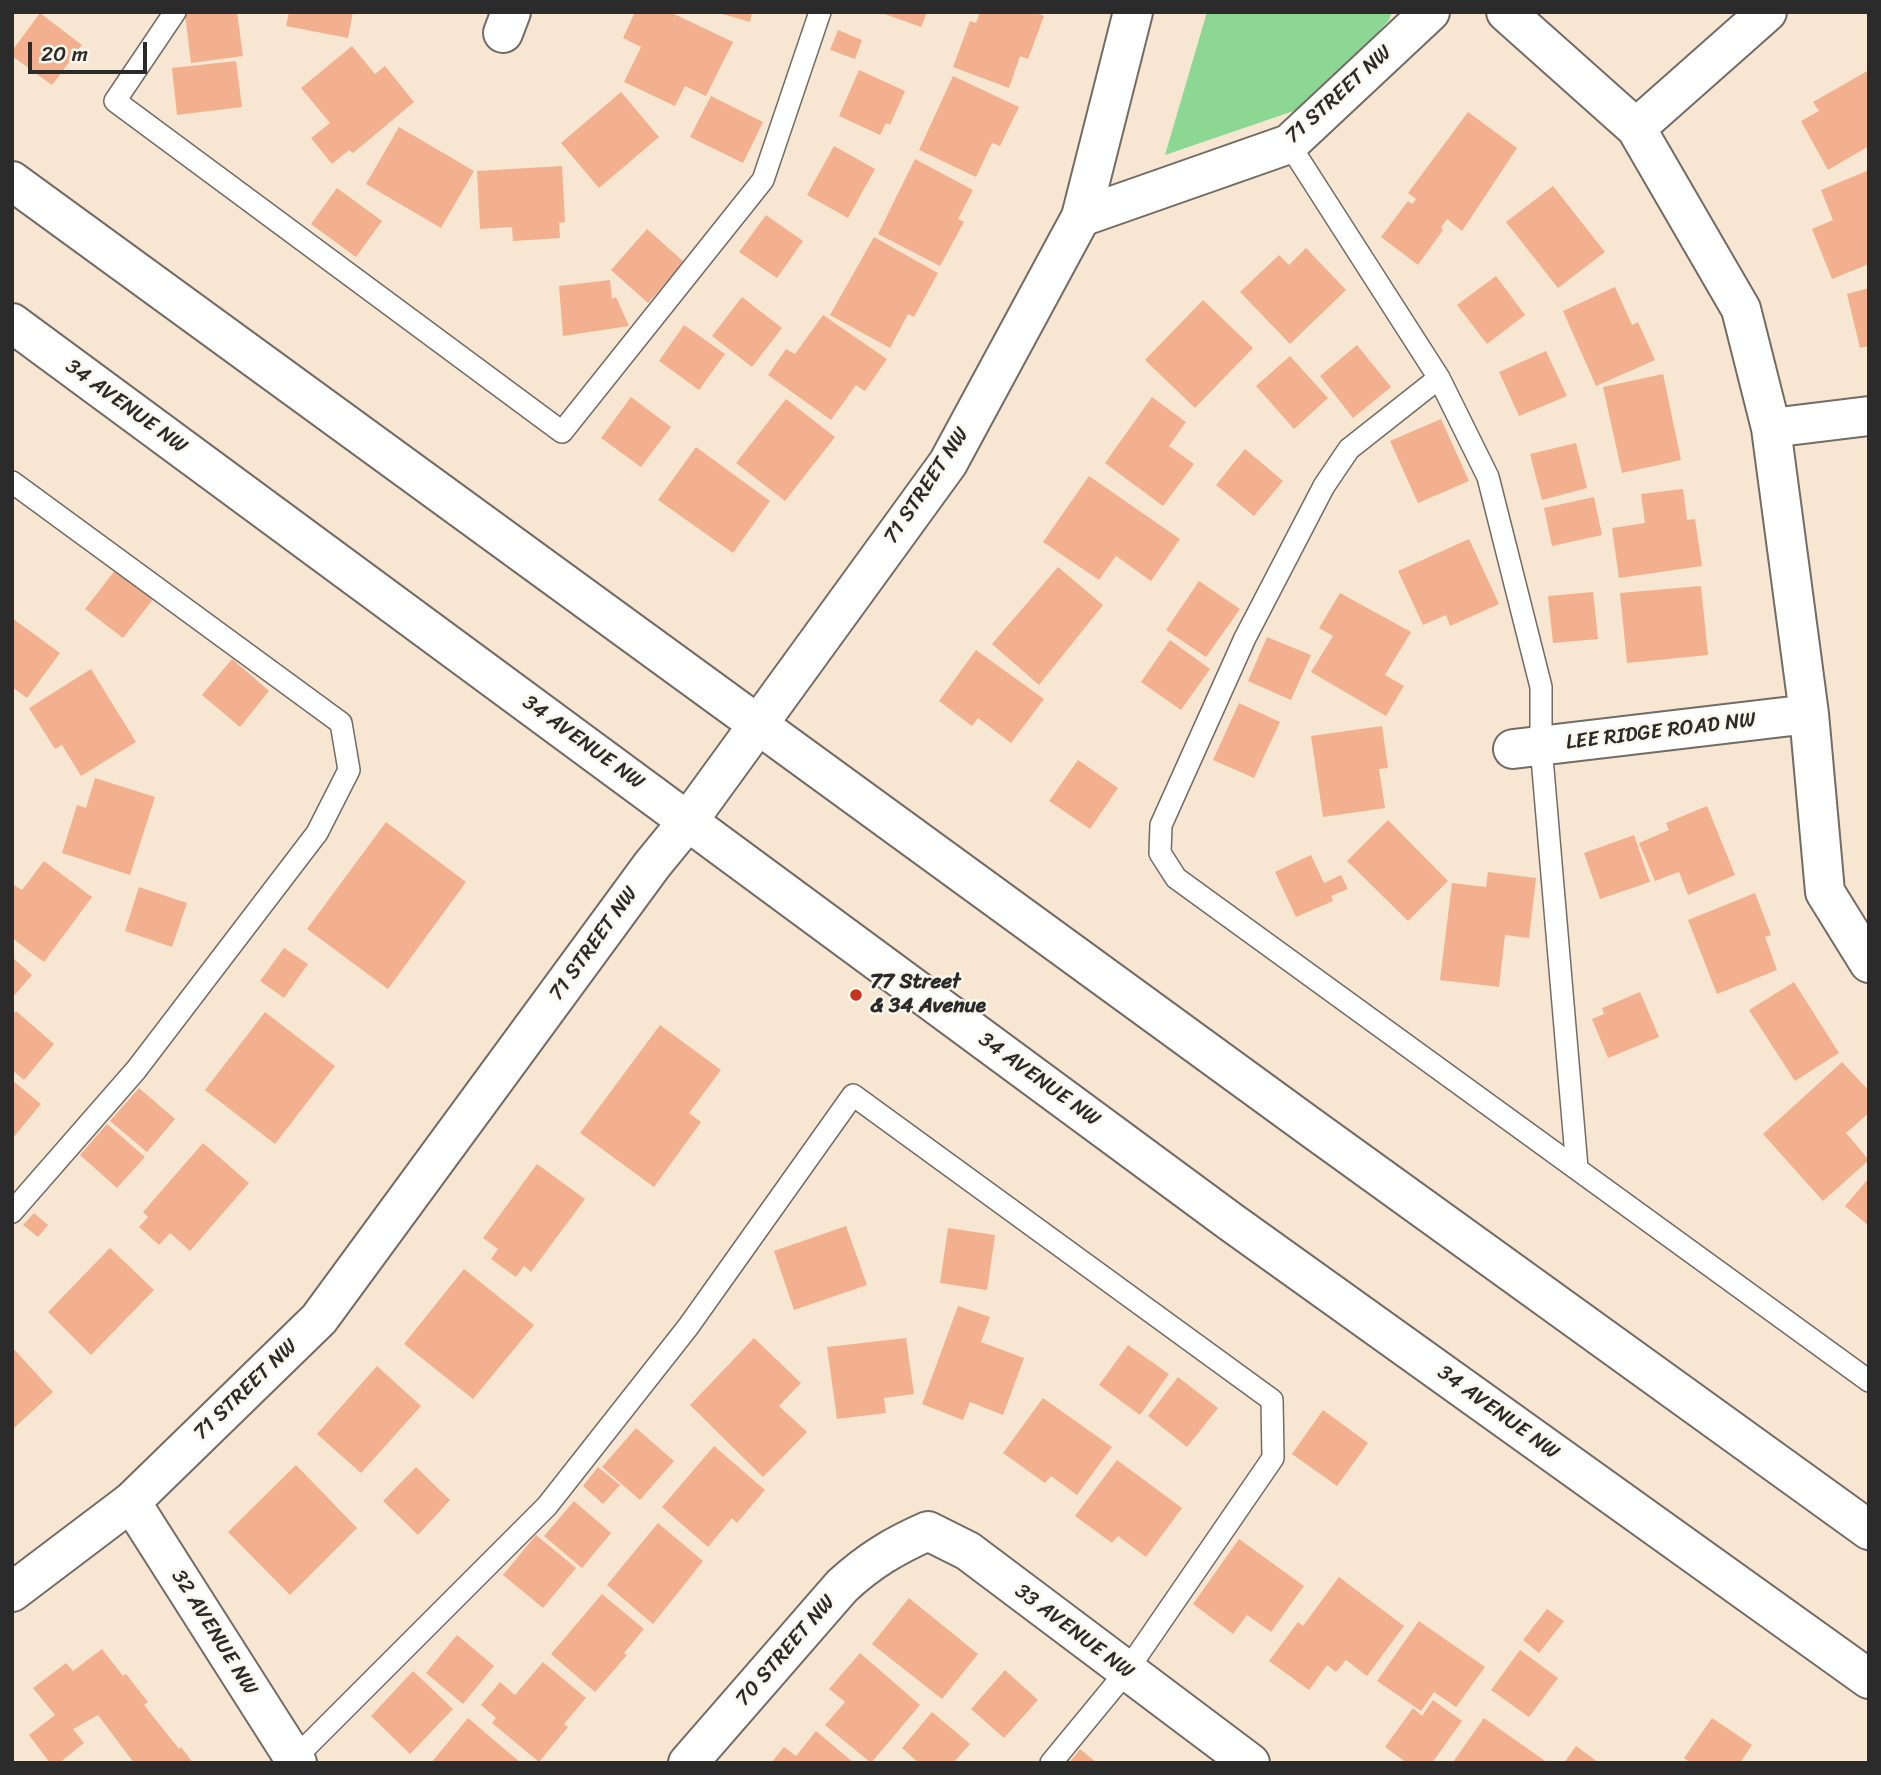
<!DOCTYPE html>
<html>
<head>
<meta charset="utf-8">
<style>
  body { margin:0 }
  #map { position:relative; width:1881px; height:1775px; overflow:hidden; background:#f7e6d1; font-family:Sriracha,sans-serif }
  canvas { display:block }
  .frame { position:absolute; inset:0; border:14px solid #2b2b2b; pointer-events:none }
  .scale { position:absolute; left:28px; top:42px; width:119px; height:32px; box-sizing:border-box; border:4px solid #2b2b2b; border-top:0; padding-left:9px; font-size:21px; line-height:24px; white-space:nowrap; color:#2b2b2b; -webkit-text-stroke:5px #fbf7ec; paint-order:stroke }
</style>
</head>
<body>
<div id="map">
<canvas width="1881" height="1775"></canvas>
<div class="frame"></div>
<div class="scale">20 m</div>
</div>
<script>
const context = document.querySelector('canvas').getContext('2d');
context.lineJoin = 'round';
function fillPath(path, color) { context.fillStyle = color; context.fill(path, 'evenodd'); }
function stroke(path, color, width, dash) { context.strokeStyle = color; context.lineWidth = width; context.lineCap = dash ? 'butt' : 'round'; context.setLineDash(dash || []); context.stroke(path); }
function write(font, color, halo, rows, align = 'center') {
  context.font = font + ' Sriracha,sans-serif'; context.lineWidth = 5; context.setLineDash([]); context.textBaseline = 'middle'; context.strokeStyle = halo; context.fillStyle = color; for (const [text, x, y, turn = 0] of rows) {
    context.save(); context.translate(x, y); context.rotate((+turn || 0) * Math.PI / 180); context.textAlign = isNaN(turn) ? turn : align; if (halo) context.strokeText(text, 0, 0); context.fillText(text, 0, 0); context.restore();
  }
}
fillPath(new Path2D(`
  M1207,12H1392L1389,20L1314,104L1165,155Z`), '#8cd794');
fillPath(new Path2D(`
  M237,12L243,56L191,63L185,14Z
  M289,12H353L348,38L286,26Z
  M635,12H670L733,42L706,96L685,86L675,106L624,82L641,47L623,38Z
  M716,12H752L750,22Z
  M879,12H927L921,27Z
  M980,12H1035L1044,16L1028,59L1020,56L1009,88L953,67L970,21L976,23Z
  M40,13L82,45L52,85L12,56V51Z
  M838,30L862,40L855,59L830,50Z
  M352,46L375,74L385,66L414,102L353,153L349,150L332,164L311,138L330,123L301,88Z
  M236,61L242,107L177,115L172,68Z
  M859,70L905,91L890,125L886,123L880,135L839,116Z
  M1869,70V146L1828,170L1801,121L1819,111L1813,102Z
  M953,76L1019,107L1000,146L992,143L976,177L919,150Z
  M621,92L659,137L599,188L561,143Z
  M711,96L763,122L743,163L690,137Z
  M1468,112L1517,148L1462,231L1447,219L1441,228L1443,230L1418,265L1381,237L1408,201L1412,204L1416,199L1408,193Z
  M399,127L474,171L441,228L366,184Z
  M834,146L875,169L848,218L807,195Z
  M915,159L973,190L958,219L964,222L940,266L878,234Z
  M562,166L565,222L559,223L560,238L513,241L512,227L480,229L477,171Z
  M1869,170V264L1832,279L1812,229L1833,220L1821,190Z
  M1553,186L1605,252L1558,288L1506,222Z
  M337,188L382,221L356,257L311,224Z
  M766,215L803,241L777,278L739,252Z
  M647,229L684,262L648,303L611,270Z
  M874,237L938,273L914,317L908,314L890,348L830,315Z
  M1306,248L1346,290L1290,344L1240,292L1279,255L1289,265Z
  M1496,276L1525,315L1487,344L1457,305Z
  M610,280L612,299L616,297L629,326L563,336L559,286Z
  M1615,287L1632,325L1638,322L1655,360L1596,386L1563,311Z
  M1869,288V346L1860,348L1847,294Z
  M742,297L782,328L752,367L712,336Z
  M1203,300L1253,348L1195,408L1145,360Z
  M823,315L887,359L865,391L856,385L831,420L768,375L786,349L795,354Z
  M684,325L725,354L699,390L659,361Z
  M1357,345L1391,387L1353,418L1320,376Z
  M1546,351L1567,396L1519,416L1499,372Z
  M1290,356L1328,398L1294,429L1256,386Z
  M1663,374L1681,460L1622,473L1603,387Z
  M631,397L671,427L641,467L601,438Z
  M1152,397L1186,422L1169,446L1194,464L1163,506L1105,463Z
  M786,399L835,437L785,501L736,463Z
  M1441,419L1469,481L1418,503L1390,441Z
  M1576,443L1587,488L1542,500L1530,454Z
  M696,447L770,501L733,553L658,500Z
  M1245,449L1283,481L1254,516L1216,485Z
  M1089,476L1180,539L1151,581L1116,556L1099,580L1043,542Z
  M1683,489L1687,520L1695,519L1702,566L1619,578L1612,528L1645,523L1641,494Z
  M1594,497L1602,535L1552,546L1544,508Z
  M1469,539L1499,604L1450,626L1446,615L1423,625L1398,571Z
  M1058,567L1103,605L1039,685L992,644Z
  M116,569L154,598L123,638L85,609Z
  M1199,581L1240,609L1206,657L1166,630Z
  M1701,586L1708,655L1627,663L1620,593Z
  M1593,592L1598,639L1553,643L1548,596Z
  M1340,593L1411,632L1385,675L1404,686L1386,716L1311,672L1333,636L1319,628Z
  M12,618L60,653L27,698L12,687Z
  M1267,637L1311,655L1291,700L1248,681Z
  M1170,640L1210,669L1181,710L1141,682Z
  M976,650L1044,699L1011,743L978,718L972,726L939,701Z
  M232,659L269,691L240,727L202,695Z
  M91,669L136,742L81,776L62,745L55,749L29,708Z
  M1239,703L1280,722L1254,778L1213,760Z
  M1382,726L1388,768L1379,769L1385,808L1323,817L1311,736Z
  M1078,760L1118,788L1090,829L1049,801Z
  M95,778L155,797L130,875L62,853L77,805L86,808Z
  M1707,806L1735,875L1688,895L1679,872L1655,881L1639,843L1669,830L1666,823Z
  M1388,820L1448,881L1408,921L1347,861Z
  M386,822L466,882L388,989L307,929Z
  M1634,835L1650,882L1600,899L1584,853Z
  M1311,855L1324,883L1341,875L1348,889L1331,896L1333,901L1296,917L1275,872Z
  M44,861L92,897L44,962L12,938V884L22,890Z
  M1488,872L1536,878L1529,938L1505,935L1499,987L1440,980L1452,883L1486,887Z
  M139,887L187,903L172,947L125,931Z
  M1755,893L1771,935L1765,937L1777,970L1717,994L1688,920Z
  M284,948L308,964L284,998L260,981Z
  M12,957L32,975L12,998Z
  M1794,982L1839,1053L1795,1081L1749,1010Z
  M1640,992L1659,1037L1608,1058L1592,1019L1604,1014L1602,1008Z
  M16,1011L54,1044L24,1080L12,1070V1015Z
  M265,1012L335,1066L275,1144L205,1090Z
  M660,1025L721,1070L689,1113L701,1122L654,1187L580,1133Z
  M1842,1062L1869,1091V1113L1846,1133L1869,1160L1823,1201L1763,1134Z
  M12,1080L41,1104L12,1139Z
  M139,1088L175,1119L147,1152L110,1121Z
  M107,1124L145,1157L117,1188L80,1155Z
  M203,1143L249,1183L190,1251L170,1233L159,1245L139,1227L148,1217L143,1212Z
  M537,1164L585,1199L531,1272L524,1266L516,1277L491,1259L498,1249L483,1238Z
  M1869,1178V1226L1845,1206Z
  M34,1213L48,1225L38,1237L23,1225Z
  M846,1226L867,1285L794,1310L774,1251Z
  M948,1228L995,1235L987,1290L940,1283Z
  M110,1248L154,1290L91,1355L48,1312Z
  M464,1269L534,1325L473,1399L404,1344Z
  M958,1306L990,1317L981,1342L1024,1358L1003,1415L970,1402L963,1420L922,1404Z
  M754,1338L801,1383L779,1406L807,1432L763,1477L690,1405Z
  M906,1338L914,1394L884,1398L886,1413L837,1419L827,1347Z
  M1128,1345L1169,1374L1140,1415L1099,1385Z
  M12,1347L53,1392L12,1430Z
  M377,1366L421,1406L361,1473L317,1434Z
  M1178,1377L1218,1408L1187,1447L1148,1416Z
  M1043,1398L1112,1447L1077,1495L1051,1476L1045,1483L1003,1453Z
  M1323,1410L1368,1443L1337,1486L1292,1454Z
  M636,1428L674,1461L640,1500L602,1467Z
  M714,1446L765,1490L737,1523L732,1518L708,1547L662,1507Z
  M1117,1460L1182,1508L1146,1557L1118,1536L1112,1543L1075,1516Z
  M296,1465L357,1528L290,1595L228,1532Z
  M416,1467L450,1500L418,1535L383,1501Z
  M598,1467L620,1485L603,1504L583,1486Z
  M574,1501L611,1533L582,1568L544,1536Z
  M658,1523L703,1561L653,1624L607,1585Z
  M536,1535L576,1568L543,1608L503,1575Z
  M1239,1539L1304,1586L1271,1632L1247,1615L1233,1634L1193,1604Z
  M1339,1577L1404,1626L1367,1676L1346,1660L1336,1672L1327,1665L1309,1690L1269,1661L1298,1622L1303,1626Z
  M602,1594L644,1629L624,1653L627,1655L595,1692L551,1654Z
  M909,1598L978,1654L942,1699L872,1644Z
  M1547,1609L1564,1621L1539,1653L1523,1640Z
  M1419,1621L1485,1667L1456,1707L1434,1692L1421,1711L1377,1681Z
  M457,1635L494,1666L463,1704L426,1673Z
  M102,1649L123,1676L126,1674L148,1702L144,1705L179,1749L181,1747L193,1763H134L98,1715L73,1729L84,1743L59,1763H50L29,1735L55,1715L33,1688L66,1663L73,1671Z
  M1520,1650L1558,1678L1529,1717L1491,1690Z
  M860,1653L920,1705L871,1763L825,1725L845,1702L829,1689Z
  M543,1662L586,1698L564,1724L568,1727L539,1762L492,1723L496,1718L481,1705L500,1682L515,1695Z
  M1005,1670L1038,1700L1004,1738L971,1709Z
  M413,1671L453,1709L410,1754L371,1716Z
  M1433,1700L1462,1721L1432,1763H1407L1385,1747L1413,1708L1422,1716Z
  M932,1712L970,1744L953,1763H919L902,1748Z
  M468,1718L521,1763H431Z
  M1484,1718L1548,1763L1453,1762Z
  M1712,1718L1752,1745L1740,1763H1691L1684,1758Z
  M816,1731L854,1763H771L784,1747L796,1756Z
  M1576,1746L1599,1763H1564Z
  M1080,1749L1097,1763H1069Z`), '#f3b08e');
const lane = new Path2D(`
  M175,12L115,101L562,432L763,180L820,12
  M1289,144L1439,378L1488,477L1541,687V746L1577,1168
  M1439,378L1349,449L1324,486L1245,638L1161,825L1160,853L1176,878L1869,1381
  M12,482L341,723L349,770L317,833L136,1070L12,1212
  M294,1759L547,1506L688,1327L853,1095L1272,1400L1273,1458L1126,1672L1051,1763`);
const street = new Path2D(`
  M1506,12L1636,128L1741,309L1771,428L1809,714L1825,892L1869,963
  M503,33L511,12
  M1636,128L1767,12
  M1081,217L1289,144L1430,12
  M1771,428L1869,416
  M1513,749L1809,714
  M131,1502L297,1763
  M688,1763L842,1586C869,1561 894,1546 928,1531L968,1551L1250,1763`);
const secondary = new Path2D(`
  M12,181L1309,1126L1869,1530
  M12,323L1231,1222L1869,1679
  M12,1592L131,1502L319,1319L652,865L688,821L948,463L1081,217L1133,12`);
stroke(lane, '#726c65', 24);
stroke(street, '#726c65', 42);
stroke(secondary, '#726c65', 42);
stroke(lane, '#fff', 21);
stroke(street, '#fff', 38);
stroke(secondary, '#fff', 38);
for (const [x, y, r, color] of [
  [856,995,7,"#c8321e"]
]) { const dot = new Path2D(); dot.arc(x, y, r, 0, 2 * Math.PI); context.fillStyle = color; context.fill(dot); stroke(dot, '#fbf7ec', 2.5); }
write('21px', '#2b2b2b', '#fbf7ec', [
  ["71 STREET NW",1339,95,-42],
  ["34 AVENUE NW",126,407,36],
  ["71 STREET NW",927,486,-56],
  ["LEE RIDGE ROAD NW",1661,732,-7],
  ["34 AVENUE NW",583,743,36],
  ["71 STREET NW",594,944,-54],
  ["34 AVENUE NW",1039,1080,36],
  ["71 STREET NW",246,1390,-44],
  ["34 AVENUE NW",1498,1413,36],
  ["33 AVENUE NW",1074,1632,37],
  ["32 AVENUE NW",214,1633,58],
  ["70 STREET NW",786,1651,-49]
]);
write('bold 21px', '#2b2b2b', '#fbf7ec', [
  ["77 Street",870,983],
  ["& 34 Avenue",870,1007]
], 'left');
</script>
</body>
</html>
